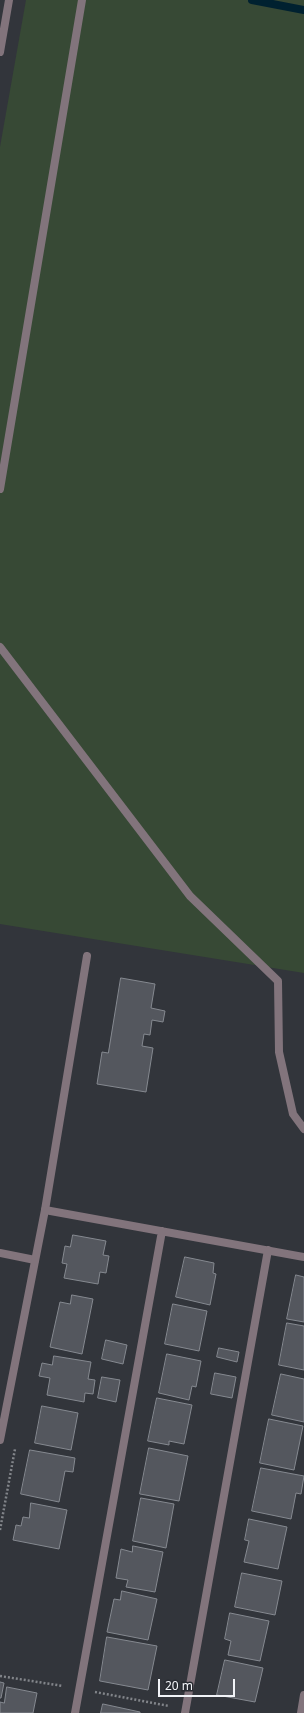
<!DOCTYPE html>
<html>
<head>
<meta charset="utf-8">
<style>
  body { margin:0 }
  #map { position:relative; width:304px; height:1713px; overflow:hidden; background:#32353b; font-family:"Noto Sans",sans-serif }
  canvas { display:block }
  .scale { position:absolute; left:158px; top:1679px; width:77px; height:18px; box-sizing:border-box; border:2px solid #f2f4f8; border-top:0; padding-left:5px; font-size:12px; line-height:14px; white-space:nowrap; color:#f2f4f8; -webkit-text-stroke:3px #282b31; paint-order:stroke }
</style>
</head>
<body>
<div id="map">
<canvas width="304" height="1713"></canvas>
<div class="scale">20 m</div>
</div>
<script>
const context = document.querySelector('canvas').getContext('2d');
context.lineJoin = 'round';
function fillPath(path, color) { context.fillStyle = color; context.fill(path, 'evenodd'); }
function stroke(path, color, width, dash) { context.strokeStyle = color; context.lineWidth = width; context.lineCap = dash ? 'butt' : 'round'; context.setLineDash(dash || []); context.stroke(path); }
fillPath(new Path2D(`
  M26,0H304V973L0,924V147Z`), '#374935');
stroke(new Path2D(`
  M252,0L304,10`), '#002130', 8);
const building = new Path2D(`
  M121,978L155,984L151,1008L165,1011L163,1022L152,1020L150,1035L144,1034L142,1046L153,1048L146,1092L97,1084L102,1052L108,1053Z
  M73,1235L106,1241L103,1255L109,1256L106,1273L100,1272L98,1284L64,1278L67,1264L62,1263L65,1246L70,1247Z
  M185,1257L214,1263L213,1273L216,1274L210,1305L176,1297Z
  M296,1275L304,1277V1322L287,1319Z
  M72,1295L93,1299L82,1354L50,1347L60,1302L70,1304Z
  M173,1304L207,1311L199,1351L165,1344Z
  M287,1323L304,1326V1370L279,1365Z
  M106,1340L127,1345L123,1364L102,1359Z
  M219,1348L239,1352L237,1362L217,1357Z
  M167,1354L201,1361L196,1387L192,1386L189,1400L159,1393Z
  M54,1356L91,1362L88,1379L95,1380L93,1394L85,1393L84,1402L47,1395L50,1378L39,1376L42,1363L52,1365Z
  M215,1373L236,1377L232,1398L211,1394Z
  M281,1374L304,1379V1422L272,1415Z
  M102,1377L120,1380L116,1402L98,1398Z
  M157,1398L192,1405L184,1444L169,1441V1445L148,1441Z
  M42,1406L78,1413L71,1450L35,1443Z
  M269,1419L303,1426L294,1470L260,1463Z
  M149,1448L188,1456L179,1501L140,1494Z
  M30,1450L75,1458L73,1472L65,1471L59,1502L21,1494Z
  M261,1468L304,1476L301,1494L296,1493L291,1519L252,1511Z
  M141,1498L174,1504L166,1548L133,1541Z
  M31,1503L67,1510L59,1549L13,1540L16,1525L21,1526L23,1517L29,1518Z
  M249,1519L287,1527L278,1569L244,1562L249,1541L245,1540Z
  M133,1546L163,1552L155,1592L126,1587L128,1580L116,1578L121,1549L132,1552Z
  M242,1573L282,1581L275,1615L235,1607Z
  M122,1591L157,1599L148,1640L107,1632L114,1599L120,1600Z
  M230,1613L269,1621L260,1661L228,1655L231,1641L225,1639Z
  M107,1637L157,1646L148,1690L100,1681Z
  M225,1660L263,1668L255,1702L217,1695Z
  M0,1682L4,1683L1,1698H0Z
  M7,1687L37,1693L33,1713H0V1702L4,1703Z
  M103,1704L140,1712V1713H101Z`);
fillPath(building, '#54575e');
stroke(building, '#858990', 1);
stroke(new Path2D(`
  M0,1530L15,1449
  M0,1676L63,1686
  M95,1692L169,1706`), '#82858a', 2.5, [2, 2]);
stroke(new Path2D(`
  M0,489L82,0
  M0,647L190,896L278,981L279,1052L293,1114L304,1129
  M45,1210L87,956
  M0,1253L35,1260`), '#82747c', 8);
stroke(new Path2D(`
  M0,52L9,0
  M0,1440L45,1210L304,1257
  M75,1713L162,1231
  M185,1713L268,1250
  M301,1713L304,1695`), '#82747c', 8);
</script>
</body>
</html>
